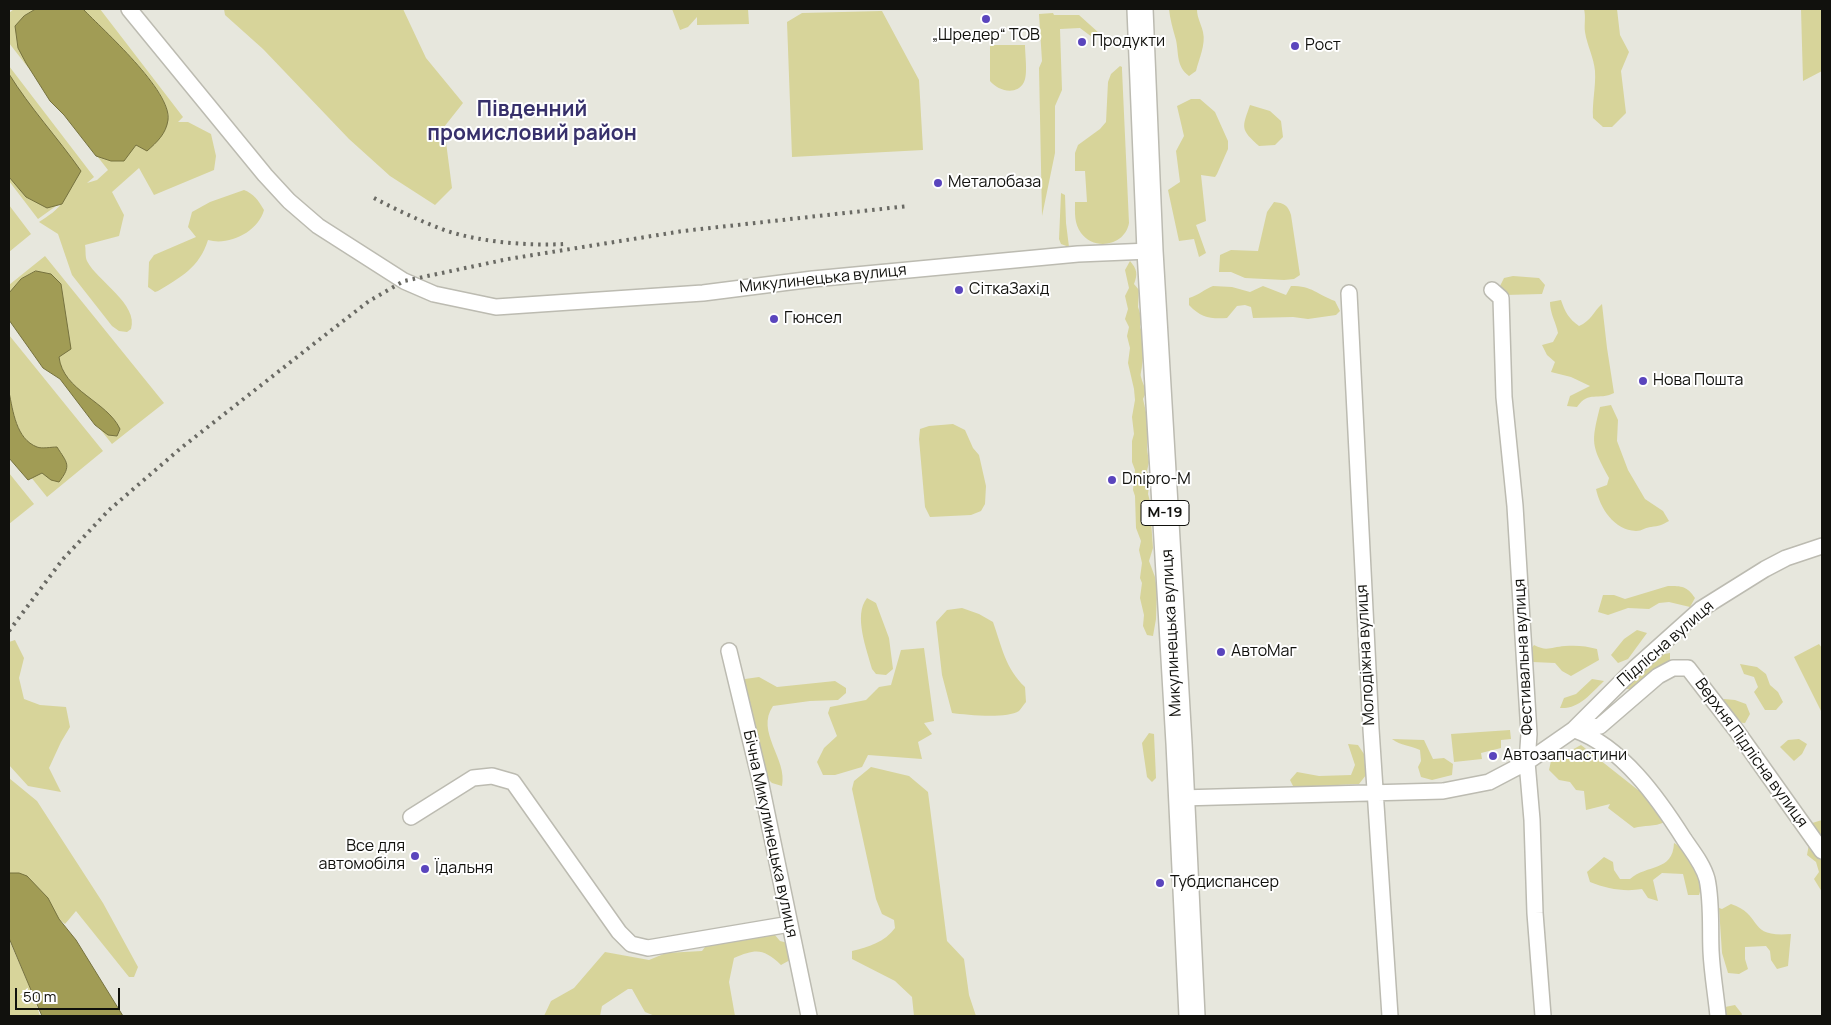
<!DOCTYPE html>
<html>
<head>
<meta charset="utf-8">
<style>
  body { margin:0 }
  #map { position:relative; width:1831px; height:1025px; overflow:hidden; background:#e7e7dd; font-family:Manrope,sans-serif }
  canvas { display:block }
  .frame { position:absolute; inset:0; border:10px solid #11110d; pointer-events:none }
  .scale { position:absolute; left:15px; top:988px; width:105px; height:22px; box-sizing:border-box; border:2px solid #11110d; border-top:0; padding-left:6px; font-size:15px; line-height:18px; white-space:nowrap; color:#11110d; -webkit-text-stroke:4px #fff; paint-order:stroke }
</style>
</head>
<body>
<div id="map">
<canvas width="1831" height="1025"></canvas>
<div class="frame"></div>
<div class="scale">50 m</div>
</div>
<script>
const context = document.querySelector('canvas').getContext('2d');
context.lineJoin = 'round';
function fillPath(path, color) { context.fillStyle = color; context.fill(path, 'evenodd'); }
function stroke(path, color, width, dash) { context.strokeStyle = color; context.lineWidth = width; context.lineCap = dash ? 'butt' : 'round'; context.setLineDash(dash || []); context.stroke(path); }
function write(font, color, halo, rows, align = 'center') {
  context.font = font + ' Manrope,sans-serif'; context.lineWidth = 4; context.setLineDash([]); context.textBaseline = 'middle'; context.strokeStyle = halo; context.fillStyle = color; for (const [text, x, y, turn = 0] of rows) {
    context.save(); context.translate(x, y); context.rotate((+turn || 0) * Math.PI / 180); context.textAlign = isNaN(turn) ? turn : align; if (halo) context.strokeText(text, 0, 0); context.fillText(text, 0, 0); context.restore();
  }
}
fillPath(new Path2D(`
  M14,9H100L183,117L178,122H188L211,134L216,156L214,170L154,195L139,168L112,192L124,215L119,236L85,245C86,250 85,257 87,261C97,281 139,304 131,329L127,332L119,331L112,326L72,275L58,234L39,222C48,216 58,210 63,201L38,219L9,181V66L94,177L87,183L97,180L108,170L9,43V13Z
  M224,9H403L426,58L463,103L444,127L452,188L435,205L390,176L349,139L263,49L225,15Z
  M672,9H748L749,24L697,25V17L688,27L680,30Z
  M1169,9H1197C1197,18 1201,23 1203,32C1206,44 1199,59 1196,71L1189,76C1176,66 1179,54 1176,40C1173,30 1170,19 1169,9Z
  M1584,9H1617L1620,35L1629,52L1621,71L1626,113L1612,127H1603L1593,118C1592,102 1596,87 1595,71C1594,58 1587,45 1585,32C1584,25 1586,17 1584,9Z
  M1801,9H1822V71L1803,81Z
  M882,11L919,80L923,150L792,157L787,22L802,13Z
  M1053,13L1054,15H1079L1099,33V37H1092L1080,28L1060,29L1062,90L1055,106V153L1042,216L1039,68L1042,61L1039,14Z
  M990,45H1025C1025,54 1028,75 1024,82C1017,96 998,91 990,81Z
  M1120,66L1122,67V70L1129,223C1125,246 1094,251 1081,233C1074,223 1075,213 1075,202H1087L1085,171H1075V153L1078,145L1100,129L1106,122L1108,82L1111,74Z
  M1191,99H1200L1215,112L1228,141V149L1217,174L1215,177L1201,175L1206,221L1196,225L1206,253L1199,257L1194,239L1179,241L1168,190L1180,182L1176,151L1184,136L1177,106Z
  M1250,105L1270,111L1281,121L1283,137L1275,145L1259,146C1240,129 1242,128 1250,105Z
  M244,190C254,194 258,200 264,210C258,232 229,246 208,240C199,268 181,277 158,291L155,292L148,287L149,262L154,255L196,237L188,227L192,212L210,202Z
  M1061,193L1065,195L1066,223L1069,247L1061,244L1059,239Z
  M1274,202C1284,203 1288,205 1291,215L1300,275L1294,279L1284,280L1245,278L1231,272H1219L1220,255L1231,250L1258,251L1267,212Z
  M9,205L31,234L9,252Z
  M45,256L164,403L112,444L9,315V285Z
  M1130,261C1137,269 1138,274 1134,284L1139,290L1138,307L1142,319L1140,327C1146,338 1144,353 1142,365C1142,369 1140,374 1141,377C1142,382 1145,387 1146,392L1143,399L1148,421L1147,449L1149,462L1147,471L1150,478L1148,494L1152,509L1149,516L1151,521L1153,548L1149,561L1155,577L1157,590L1156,619L1153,636L1147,635L1143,626L1144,615L1140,598L1142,583L1140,578L1142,563L1139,550L1141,541L1136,528L1135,496L1133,490L1135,470L1132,462V441L1134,434L1132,417L1135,400L1134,389L1128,363L1130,348L1127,336L1129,327L1125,319L1128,309L1125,296L1129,288L1125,270Z
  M1513,276L1539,278L1545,285L1542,294L1505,295L1498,290L1504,278Z
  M1213,286L1232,287L1250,292L1263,286L1286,295L1291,286C1313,286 1316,294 1335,301L1340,311L1336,315L1308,319L1293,317L1253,318L1251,307L1245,305L1237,306L1227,318C1211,319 1201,318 1189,305V298C1199,295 1205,289 1213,286Z
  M1561,300C1565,312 1569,319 1579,326C1591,321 1593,312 1602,304L1607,348L1614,393C1598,401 1589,390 1577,407L1567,406L1570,396L1590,386L1571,377L1551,372L1555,362L1547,355L1542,345L1553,342L1558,333C1556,322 1550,314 1550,302Z
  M9,335L103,451L47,497L9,450Z
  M1611,405L1618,420L1617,441L1628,470L1645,499L1663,511L1669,521C1662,525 1659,526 1651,527C1646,527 1642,531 1636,531C1614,530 1600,508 1596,489L1607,485L1609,478C1591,445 1591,443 1600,407Z
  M953,424L965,430L973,448L979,455L986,486L985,504L981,511L971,515L930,517L925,507L919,439L920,429L929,426Z
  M9,473L34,504L9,524Z
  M1668,586C1682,586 1687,586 1695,598L1690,607L1669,602L1659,603L1649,609L1628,608L1608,615L1598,612L1603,595H1614L1625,599Z
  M867,598L876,603L889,638L893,669L886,675L876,674L872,669C867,650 853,615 867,598Z
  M962,608L979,614L993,622C1002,647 1005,668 1025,687L1026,702C1024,704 1021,709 1019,711C1007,719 967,715 952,713L942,675L936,622L947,610Z
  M1637,630L1647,633L1628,659L1618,663L1611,655L1624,639Z
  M15,640L24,658L19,678L24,699L40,705L66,707L70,727L61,742L49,768L61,792L28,786L9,765V642Z
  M1819,644L1822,648V713L1794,657Z
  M1534,645C1547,652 1551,647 1565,646C1576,645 1587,646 1597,649L1599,660L1571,676L1562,671L1555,663L1533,662L1528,653Z
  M924,648L934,721L924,723L932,734L918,742L922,759L868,755L862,767L835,775H823L817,762L824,748L837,736L828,713L830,707L866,700L879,687L891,685L901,650Z
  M1670,653V664L1635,689H1625L1633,674L1659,655Z
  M1740,664L1757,667L1766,674L1770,685L1778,692L1783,702L1776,710H1765L1754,692L1758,687L1754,677L1744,674Z
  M759,677L777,687L835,681L846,688V693L838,700L810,701L773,706C755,732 788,759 782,786L772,783L760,771L742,686L745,679Z
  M1592,679L1604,681C1590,694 1580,709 1560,708L1564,698L1576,694Z
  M1724,699L1735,700L1746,704L1750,714L1745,723L1734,722L1721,704Z
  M1510,730L1511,739L1501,740V748L1481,753L1482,759L1454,762L1451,734Z
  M1149,733L1154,734L1156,778L1152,782L1147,777L1142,743Z
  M1392,739L1424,740L1433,759L1444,758L1453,764L1452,775L1432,780L1421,777L1418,767L1421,761L1420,750C1410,745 1401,746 1392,739Z
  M1799,739L1807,744L1802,754L1794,761L1780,747L1788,740Z
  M1348,744L1358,745L1364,754L1366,775L1359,784L1337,785L1326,788H1294L1290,780L1297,772L1319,776L1351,775L1355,765Z
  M1581,745L1638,790L1641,788L1665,822C1654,827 1645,825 1634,828L1608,808L1610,804L1586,810L1584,791L1576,790L1570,782L1559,780L1549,770L1551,761Z
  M871,767L909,776L928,792L947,941L964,959L969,995L976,1016H914L912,997L895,981L852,959V951C868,947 885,942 895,928L894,920L882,914L876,899L852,789L854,781Z
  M9,778L37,801L103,903L138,967L134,977H129L76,911L65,924L59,919L42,913L9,873Z
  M1822,820V835L1816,832L1809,824Z
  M1674,843C1683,848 1700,866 1702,876C1704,882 1701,889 1699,895H1688L1683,874L1662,873L1653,880L1658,901L1648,898L1642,889C1625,892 1607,889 1590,882L1587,872L1604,857L1613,862L1614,870L1620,879H1630C1647,864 1673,872 1674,843Z
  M1809,844L1822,850V892L1814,879L1819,872L1816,862L1807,855Z
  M1731,904C1764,915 1746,938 1791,934L1788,966L1777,969L1771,960L1770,951L1766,946L1745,947V959L1748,969L1739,974L1728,973L1722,953L1719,908L1722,909Z
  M769,928L780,941L788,943L790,960L781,965C763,948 756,949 734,958L729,982L735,1016H655L645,1012L632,989H628L602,1006L600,1016H544L551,1001L574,988L605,952L649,960L666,953L702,951L711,939L731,936L743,940Z
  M9,940L33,994L40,1016H9Z
  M1735,1005L1742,1014L1741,1016H1723L1720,1011L1725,1007Z`), '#d7d49a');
const water = new Path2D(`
  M36,9H83C103,30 172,91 168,120C166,134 157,142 147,151L136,145L124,161H111L96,156L64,115L50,101L26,63L18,48L15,26L24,16Z
  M9,74C30,108 58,138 81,171L62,204L47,208L26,197L9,177Z
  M36,271L51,274L61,284L71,349L59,357C63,391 107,401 120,429L117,436L108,435L95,425L60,379L43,368L9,320V293L21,279Z
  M9,392C13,411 16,439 37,447C42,449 51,447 57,447C67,463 72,465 59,482L51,480L42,473L28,480L9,458Z
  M9,873H19L27,876L48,898L59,919L76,940L123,1016H42L9,938Z`);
fillPath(water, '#a19c55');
stroke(water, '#76723f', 1);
const minor = new Path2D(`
  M129,9L265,175L289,201L318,226L404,281L434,294L496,307L703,293L813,279L1078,254L1150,251
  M1492,290L1501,298L1504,397L1515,506L1529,734L1527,762L1532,820L1535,913L1543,1016
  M1349,293L1371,729L1390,1016
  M729,651L760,780L809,1016
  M1573,730L1600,726L1658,676L1673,668H1688L1736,730L1822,851
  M1575,730C1622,747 1658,798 1684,839C1692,851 1703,864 1707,879C1712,902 1710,928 1711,951C1712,973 1716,995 1718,1016
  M1180,798L1443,791L1489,782L1527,762L1573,730L1635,668L1701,609L1765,569L1786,558L1822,546
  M411,817L473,778L492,776L513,782L619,932L631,944L648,948L790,924`);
const trunk = new Path2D(`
  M1140,9L1150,251L1179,743L1192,1016`);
stroke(minor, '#bcbbb1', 18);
stroke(trunk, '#bcbbb1', 28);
stroke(minor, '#fff', 15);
stroke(trunk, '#fff', 25);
stroke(new Path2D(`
  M374,198C397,210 422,222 447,231C481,242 528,246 564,244
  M9,631L63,559L109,510L181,448L320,339L369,301L404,281L508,259L683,231L908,206`), '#6a6a64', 4, [2.5, 5]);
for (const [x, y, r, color] of [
  [986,19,5,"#5a45bd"],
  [1082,42,5,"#5a45bd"],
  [1295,46,5,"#5a45bd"],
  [938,183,5,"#5a45bd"],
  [959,290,5,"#5a45bd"],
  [774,319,5,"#5a45bd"],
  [1643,381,5,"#5a45bd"],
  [1112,480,5,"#5a45bd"],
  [1221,652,5,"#5a45bd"],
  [1493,756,5,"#5a45bd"],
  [415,856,5,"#5a45bd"],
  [425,869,5,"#5a45bd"],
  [1160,883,5,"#5a45bd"]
]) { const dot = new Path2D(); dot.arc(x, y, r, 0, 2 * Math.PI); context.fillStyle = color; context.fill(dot); stroke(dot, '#fff', 2); }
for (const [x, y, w] of [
  [1165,513,48]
]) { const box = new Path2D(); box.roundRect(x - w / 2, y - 12.5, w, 25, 4); context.fillStyle = '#fff'; context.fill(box); stroke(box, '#11110d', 1); }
write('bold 15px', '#11110d', null, [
  ["М-19",1165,513]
]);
write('16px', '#11110d', '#fff', [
  ["„Шредер“ ТОВ",986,36,"center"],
  ["Продукти",1092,42],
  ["Рост",1305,46],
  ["Металобаза",948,183],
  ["СіткаЗахід",969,290],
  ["Гюнсел",784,319],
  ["Нова Пошта",1653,381],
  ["Dnipro-M",1122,480],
  ["АвтоМаг",1231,652],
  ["Автозапчастини",1503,756],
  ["Все для",405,847,"right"],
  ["автомобіля",405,865,"right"],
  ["Їдальня",435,869],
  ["Тубдиспансер",1170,883]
], 'left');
write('16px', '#11110d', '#fff', [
  ["Микулинецька вулиця",823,279,-6],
  ["Микулинецька вулиця",1172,633,-93],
  ["Підлісна вулиця",1666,644,-41],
  ["Молодіжна вулиця",1366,655,-93],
  ["Фестивальна вулиця",1524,657,-93],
  ["Верхня Підлісна вулиця",1751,753,54],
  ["Бічна Микулинецька вулиця",770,834,78]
]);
write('bold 21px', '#37306b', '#fff', [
  ["Південний",532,110],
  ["промисловий район",532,134]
]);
</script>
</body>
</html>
